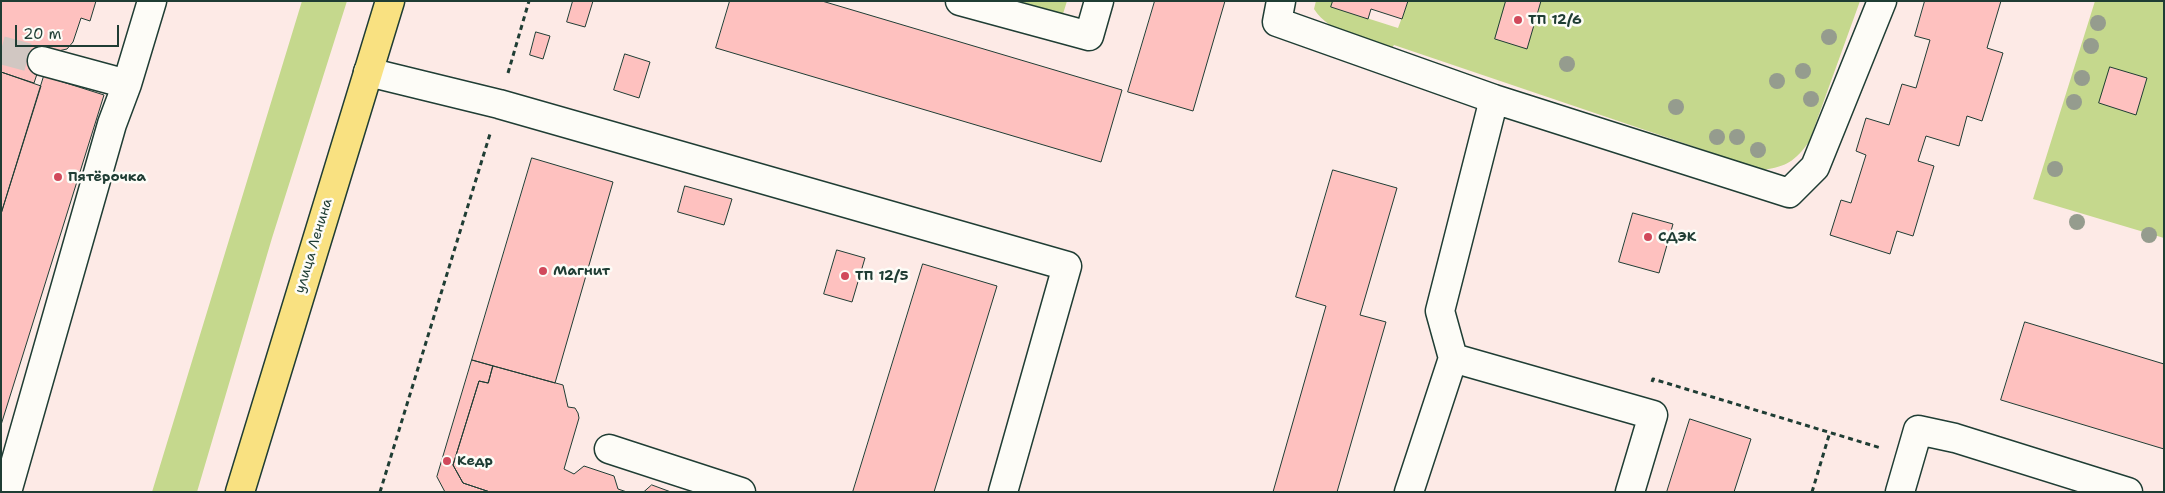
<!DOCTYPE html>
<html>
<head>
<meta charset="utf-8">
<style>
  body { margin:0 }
  #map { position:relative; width:2165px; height:493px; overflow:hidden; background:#fdeae6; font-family:"Shantell Sans",sans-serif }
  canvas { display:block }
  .frame { position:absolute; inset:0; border:2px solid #1f3d34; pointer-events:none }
  .scale { position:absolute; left:15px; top:25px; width:104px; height:22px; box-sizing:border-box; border:2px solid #1f3d34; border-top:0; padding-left:6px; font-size:15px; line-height:18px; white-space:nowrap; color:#1f3d34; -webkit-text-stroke:4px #fdfcf7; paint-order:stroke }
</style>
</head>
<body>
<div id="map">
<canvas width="2165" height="493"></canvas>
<div class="frame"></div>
<div class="scale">20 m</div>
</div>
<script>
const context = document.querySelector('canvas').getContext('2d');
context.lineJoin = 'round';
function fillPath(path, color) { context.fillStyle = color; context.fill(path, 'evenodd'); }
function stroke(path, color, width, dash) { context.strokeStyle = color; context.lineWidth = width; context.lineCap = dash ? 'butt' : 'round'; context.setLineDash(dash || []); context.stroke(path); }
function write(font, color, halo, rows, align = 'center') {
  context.font = font + ' "Shantell Sans",sans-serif'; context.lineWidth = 5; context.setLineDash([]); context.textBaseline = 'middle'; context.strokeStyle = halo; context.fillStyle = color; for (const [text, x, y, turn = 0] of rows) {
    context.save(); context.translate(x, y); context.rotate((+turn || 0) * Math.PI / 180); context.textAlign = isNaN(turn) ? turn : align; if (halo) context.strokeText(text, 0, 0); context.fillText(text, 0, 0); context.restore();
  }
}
fillPath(new Path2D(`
  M302,1H347L272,238L197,492H152Z
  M1017,1H1067L1063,14Z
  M1316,1H1333L1332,7L1398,28L1408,1H1860L1809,142C1794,162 1787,166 1763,170L1394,45L1392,48C1365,39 1330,34 1314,9Z
  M2095,1H2164V238L2033,199Z`), '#c5d88d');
const building = new Path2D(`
  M1,1H96L90,21L81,18L73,42L67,49L58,51L46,47L34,83L1,72Z
  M573,1H593L585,27L567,22Z
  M730,1H822L1122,90L1101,162L716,48Z
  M1155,1H1225L1193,111L1128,92Z
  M1333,1H1408L1402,19L1371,9L1368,19L1331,7Z
  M1506,1H1541L1527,49L1495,39Z
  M1925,1H2001L1987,48L2003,53L1982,121L1967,116L1959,146L1926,136L1918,161L1934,166L1913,236L1897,231L1890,254L1830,235L1841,200L1851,203L1866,155L1856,151L1866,118L1889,125L1902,84L1916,88L1930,40L1915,36Z
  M536,32L550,36L543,59L530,55Z
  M625,54L650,62L639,98L614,90Z
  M2110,67L2147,78L2136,115L2099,103Z
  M1,72L41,86L1,214Z
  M44,76L104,95L1,425V214Z
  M532,158L613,182L555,383L472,360Z
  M1333,170L1397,188L1360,315L1386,322L1337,492H1273L1326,306L1296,297Z
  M685,186L732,199L724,225L678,212Z
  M1633,213L1673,224L1659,273L1619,262Z
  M837,250L865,258L852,302L824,294Z
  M923,264L997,286L934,492H853Z
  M2025,322L2164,364V449L2001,400Z
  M472,360L493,366L488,383L479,381L453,465L463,483L490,492H445L437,477Z
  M493,366L563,385L568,407L575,408L578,413L579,418L564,469L574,474L584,466L614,476L618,489L627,492H490L463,483L453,465L479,381L488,383Z
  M1690,419L1751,439L1734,492H1667Z
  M652,485L671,492H644Z`);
fillPath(building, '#fec1bf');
stroke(building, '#1f3d34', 1);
stroke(new Path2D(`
  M1,50L42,61`), '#d1c7c2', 28, [28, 14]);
const minor = new Path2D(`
  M960,1L1089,36L1099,1
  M1281,1L1277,22L1494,99L1789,193L1815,167L1882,1
  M42,61L127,84
  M368,72L499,104L1067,266L1003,492
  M1453,358L1653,415L1630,492
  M609,449L741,492
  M7,492L112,124L127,84L152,1
  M1409,492L1453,358L1440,311L1494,99
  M1900,492L1918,430L1955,438L2128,492`);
const major = new Path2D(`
  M240,492L390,1`);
stroke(minor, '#1f3d34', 31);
stroke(major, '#1f3d34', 31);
stroke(new Path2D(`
  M508,73L529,1
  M1652,382L1653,379L1881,448
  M380,492L490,134
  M1812,492L1830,432`), '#1f3d34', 3, [5, 4]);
stroke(minor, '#fdfcf7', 28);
stroke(major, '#f9e181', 28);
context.fillStyle = '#959c8e';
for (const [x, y] of [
  [2098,23],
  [1829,37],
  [2091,46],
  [1567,64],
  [1803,71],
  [2082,78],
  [1777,81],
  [1811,99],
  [2074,102],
  [1676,107],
  [1717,137],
  [1737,137],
  [1758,150],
  [2055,169],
  [2077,222],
  [2149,235]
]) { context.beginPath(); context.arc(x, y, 8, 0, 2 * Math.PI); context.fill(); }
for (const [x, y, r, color] of [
  [1518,20,5,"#d1495b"],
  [58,177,5,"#d1495b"],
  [1648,237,5,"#d1495b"],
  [543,271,5,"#d1495b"],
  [845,276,5,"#d1495b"],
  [447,461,5,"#d1495b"]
]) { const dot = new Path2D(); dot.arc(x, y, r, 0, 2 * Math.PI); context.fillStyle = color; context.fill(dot); stroke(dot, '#fdfcf7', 2); }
write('bold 14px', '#1f3d34', '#fdfcf7', [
  ["ТП 12/6",1528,20],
  ["Пятёрочка",68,177],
  ["СДЭК",1658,237],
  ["Магнит",553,271],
  ["ТП 12/5",855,276],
  ["Кедр",457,461]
], 'left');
write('14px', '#1f3d34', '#fdfcf7', [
  ["улица Ленина",314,246,-73]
]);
</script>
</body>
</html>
